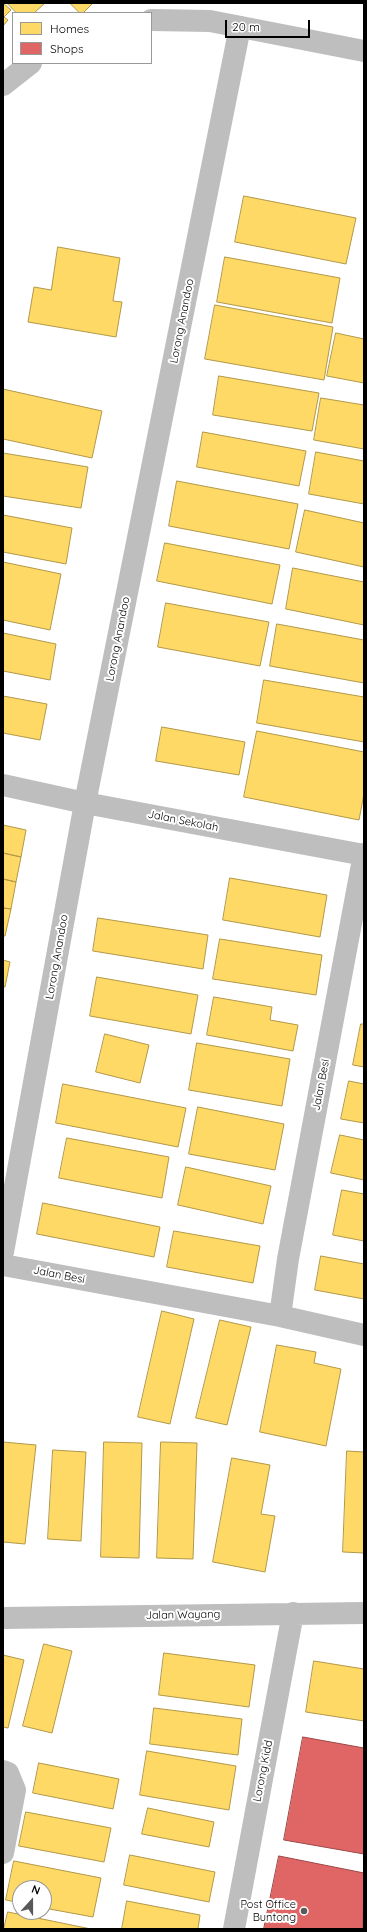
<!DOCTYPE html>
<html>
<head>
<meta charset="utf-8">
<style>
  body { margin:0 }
  #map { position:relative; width:367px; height:1932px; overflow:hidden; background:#fff; font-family:Quicksand,sans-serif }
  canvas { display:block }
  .frame { position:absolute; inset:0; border:4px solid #000; pointer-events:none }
  .legend { position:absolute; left:12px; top:12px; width:140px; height:52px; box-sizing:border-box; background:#fff; border:1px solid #999; margin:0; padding:5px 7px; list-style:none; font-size:12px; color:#000 }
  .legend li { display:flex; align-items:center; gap:8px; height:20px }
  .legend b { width:20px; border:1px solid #999 }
  .north { position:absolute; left:12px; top:1880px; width:40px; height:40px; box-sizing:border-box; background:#fff; border:1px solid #999; border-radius:50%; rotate:21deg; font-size:11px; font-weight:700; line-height:16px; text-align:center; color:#000 }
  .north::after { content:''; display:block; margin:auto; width:14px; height:18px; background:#595959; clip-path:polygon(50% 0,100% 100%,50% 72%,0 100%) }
  .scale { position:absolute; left:225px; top:20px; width:85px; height:18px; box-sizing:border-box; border:2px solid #000; border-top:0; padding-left:5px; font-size:12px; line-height:14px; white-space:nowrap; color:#000; -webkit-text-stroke:3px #fff; paint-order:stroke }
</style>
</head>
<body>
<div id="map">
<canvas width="367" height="1932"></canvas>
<div class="frame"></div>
<ul class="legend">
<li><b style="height:11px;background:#ffd966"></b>Homes</li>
<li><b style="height:11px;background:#e06666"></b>Shops</li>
</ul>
<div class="north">N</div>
<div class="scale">20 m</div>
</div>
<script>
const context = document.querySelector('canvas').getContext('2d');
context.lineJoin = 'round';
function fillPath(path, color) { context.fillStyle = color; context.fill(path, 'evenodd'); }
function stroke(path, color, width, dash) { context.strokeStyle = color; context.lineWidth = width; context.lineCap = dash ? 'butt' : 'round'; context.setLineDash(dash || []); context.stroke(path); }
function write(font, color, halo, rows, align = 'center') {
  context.font = font + ' Quicksand,sans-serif'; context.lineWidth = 4; context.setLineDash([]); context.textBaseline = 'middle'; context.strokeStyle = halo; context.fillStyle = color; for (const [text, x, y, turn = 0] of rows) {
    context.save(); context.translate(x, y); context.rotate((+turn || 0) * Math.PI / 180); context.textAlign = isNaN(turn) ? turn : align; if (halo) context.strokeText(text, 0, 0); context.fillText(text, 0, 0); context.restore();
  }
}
const homes = new Path2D(`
  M3,3L11,10L4,17L8,20L3,26Z
  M7,3H45L34,13H17Z
  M70,3H93L83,13H80Z
  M244,196L356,218L346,264L235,242Z
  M58,247L120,258L113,301L122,302L116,337L28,322L34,287L51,290Z
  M225,257L340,278L332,323L217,302Z
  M215,305L333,327L324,380L205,359Z
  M336,333L364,339V383L327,376Z
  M219,376L319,393L312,431L213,415Z
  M3,389L102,411L92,458L3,439Z
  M321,398L364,405V449L314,440Z
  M203,432L306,451L299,486L197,467Z
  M316,452L364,461V504L309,494Z
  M3,453L88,467L81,508L3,496Z
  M177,481L298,504L289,549L169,526Z
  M305,510L364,523V567L296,552Z
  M3,515L72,528L66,564L3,552Z
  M165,543L280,565L272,604L157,581Z
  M3,562L61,574L50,630L3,620Z
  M293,568L364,582V625L286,609Z
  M166,603L269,622L260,666L158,647Z
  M277,624L364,640V683L270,666Z
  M3,633L56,644L50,680L3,671Z
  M264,680L364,697V742L257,723Z
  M3,696L47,704L40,740L3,733Z
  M162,727L245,742L239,775L156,761Z
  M257,731L364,752V794L359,820L244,797Z
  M3,825L26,830L21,857L3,853Z
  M3,853L21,857L16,882L3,879Z
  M230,878L327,895L320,937L223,920Z
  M3,879L16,882L11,909L3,908Z
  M3,908L11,909L5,936H3Z
  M98,918L208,935L203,969L93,951Z
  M220,939L322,955L316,995L213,979Z
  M3,960L10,962L5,987H3Z
  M97,977L198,995L191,1034L90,1016Z
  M214,997L272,1007L270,1020L298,1025L293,1051L207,1035Z
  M361,1024H364V1067L353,1065Z
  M105,1034L149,1045L140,1083L96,1072Z
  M197,1043L290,1059L282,1106L189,1090Z
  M349,1081L364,1084V1123L341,1119Z
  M63,1084L186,1108L178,1147L56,1123Z
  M198,1107L284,1124L275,1170L189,1154Z
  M340,1135L364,1140V1180L331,1173Z
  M67,1138L169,1157L162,1198L59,1178Z
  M186,1167L271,1186L263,1224L178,1205Z
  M342,1190L364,1194V1241L333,1235Z
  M43,1203L160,1227L154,1257L37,1234Z
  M174,1231L260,1246L253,1283L167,1267Z
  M321,1256L364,1264V1299L315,1290Z
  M162,1311L194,1319L170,1424L138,1417Z
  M220,1320L251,1327L227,1425L196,1418Z
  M277,1345L316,1352L314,1363L341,1369L326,1446L260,1432Z
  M3,1442L36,1445L25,1544L3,1542Z
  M104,1442L142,1443L139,1558L101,1557Z
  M161,1442L197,1443L193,1559L157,1558Z
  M53,1450L86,1452L81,1541L48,1539Z
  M347,1451L364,1452V1553L343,1552Z
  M232,1458L270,1465L261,1514L275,1516L265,1572L213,1562Z
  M44,1644L72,1651L52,1733L23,1726Z
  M164,1653L255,1665L249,1707L159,1695Z
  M3,1655L24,1660L8,1728L3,1727Z
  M314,1661L364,1669V1721L306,1712Z
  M154,1708L242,1719L238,1755L150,1744Z
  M147,1751L236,1766L229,1810L140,1795Z
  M39,1763L119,1779L113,1809L33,1793Z
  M148,1808L214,1822L209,1847L142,1834Z
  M26,1812L111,1828L104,1862L19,1846Z
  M130,1855L215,1872L209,1902L124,1885Z
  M14,1861L101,1878L93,1917L44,1908V1888H20V1903L6,1900Z
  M127,1901L200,1915L198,1929H122Z
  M8,1912L91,1929H4Z`);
fillPath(homes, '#ffd966');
stroke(homes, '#b29847', 1);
const shops = new Path2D(`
  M303,1737L364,1748V1854L284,1840Z
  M279,1856L364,1873L363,1929H264Z`);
fillPath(shops, '#e06666');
stroke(shops, '#9d4747', 1);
stroke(new Path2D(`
  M3,1252L85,803L240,27
  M3,1265L280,1316L364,1335
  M280,1316L288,1259L364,854
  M3,1618L364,1613
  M3,1771L8,1773L15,1790L3,1853
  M234,1929L293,1613`), '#bebebe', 22);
stroke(new Path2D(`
  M151,20L210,21L364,51
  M3,85L31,63
  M3,785L85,803L364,855`), '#bebebe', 22);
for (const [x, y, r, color] of [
  [304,1911,4,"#595959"]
]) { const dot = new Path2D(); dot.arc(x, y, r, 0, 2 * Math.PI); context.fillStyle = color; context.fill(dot); stroke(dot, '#fff', 1.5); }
write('11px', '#000', '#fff', [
  ["Lorong Anandoo",182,321,-79],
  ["Lorong Anandoo",118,639,-79],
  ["Jalan Sekolah",183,821,11],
  ["Lorong Anandoo",57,957,-80],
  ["Jalan Besi",321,1085,-79],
  ["Jalan Besi",59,1275,11],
  ["Jalan Wayang",183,1615,-1],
  ["Lorong Kidd",263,1771,-79]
]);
write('11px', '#000', '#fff', [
  ["Post Office",296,1905],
  ["Buntong",296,1918]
], 'right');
</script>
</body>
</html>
